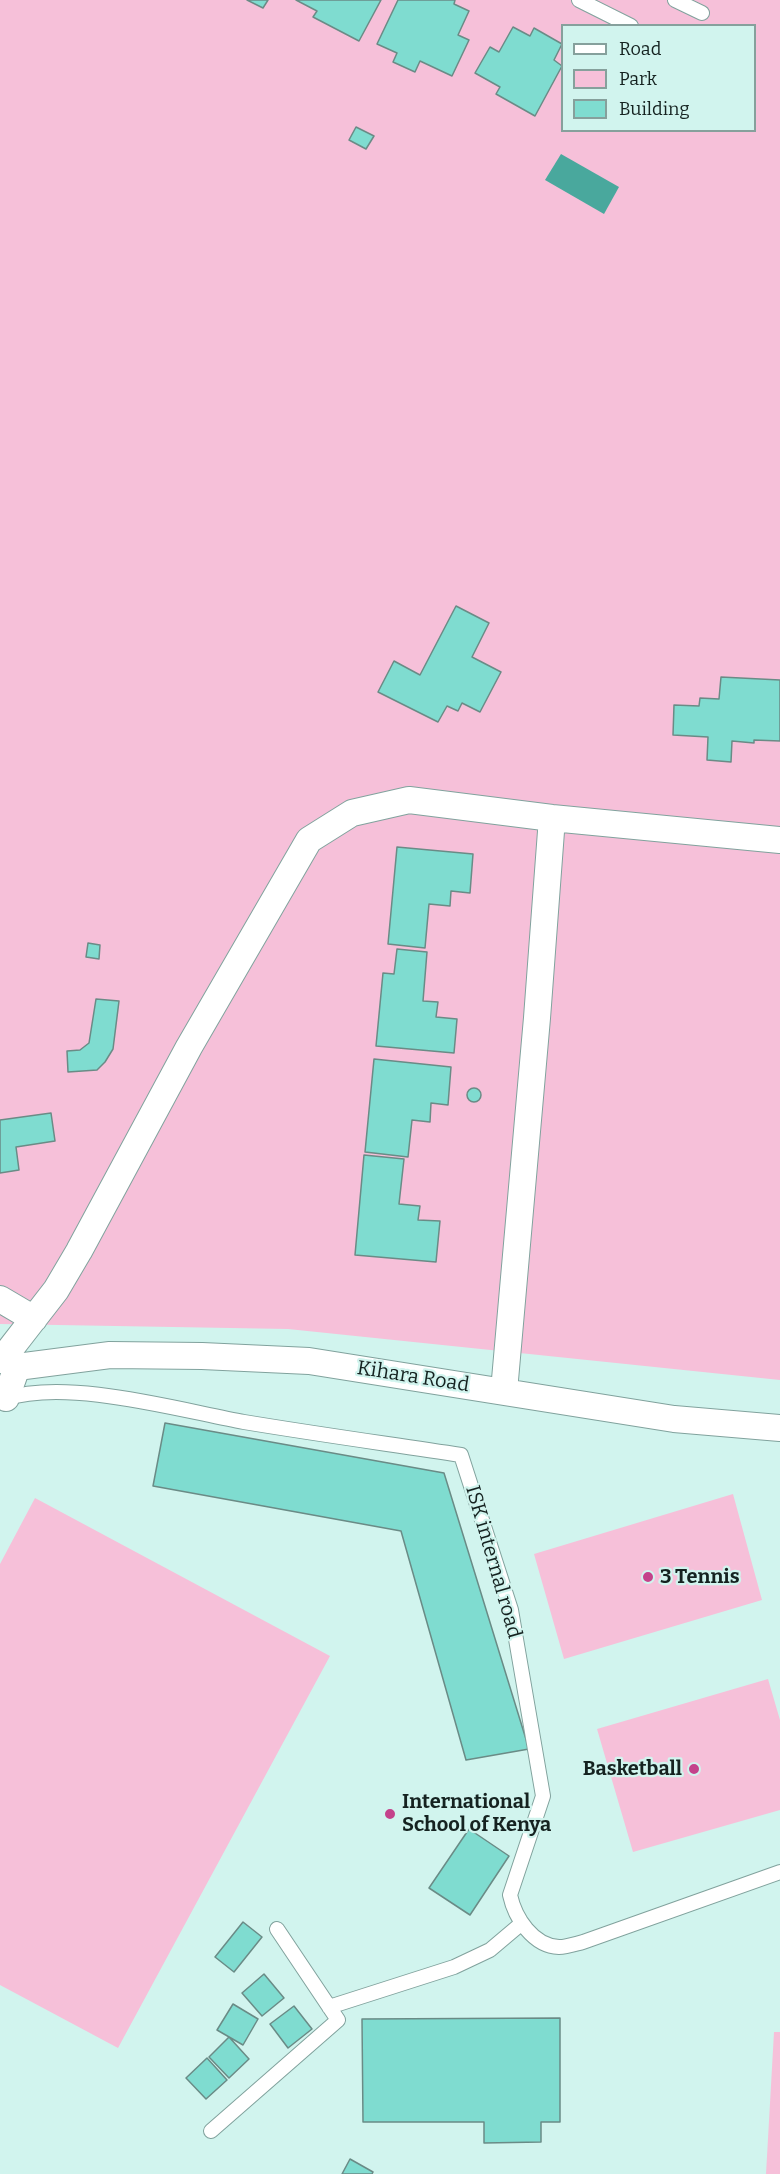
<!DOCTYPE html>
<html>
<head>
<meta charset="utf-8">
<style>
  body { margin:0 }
  #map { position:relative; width:780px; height:2174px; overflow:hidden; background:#d1f4ee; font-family:Bitter,serif }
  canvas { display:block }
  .legend { position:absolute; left:561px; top:24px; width:195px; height:108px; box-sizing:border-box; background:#d1f4ee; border:2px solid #86a09c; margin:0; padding:8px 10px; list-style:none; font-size:18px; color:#152220 }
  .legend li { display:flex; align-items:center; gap:12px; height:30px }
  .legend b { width:30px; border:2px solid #86a09c }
</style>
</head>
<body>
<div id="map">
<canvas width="780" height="2174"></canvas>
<ul class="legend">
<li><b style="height:8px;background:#fff"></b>Road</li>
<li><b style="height:16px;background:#f6c0d9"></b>Park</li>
<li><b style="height:16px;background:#7fdcd0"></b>Building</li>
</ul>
</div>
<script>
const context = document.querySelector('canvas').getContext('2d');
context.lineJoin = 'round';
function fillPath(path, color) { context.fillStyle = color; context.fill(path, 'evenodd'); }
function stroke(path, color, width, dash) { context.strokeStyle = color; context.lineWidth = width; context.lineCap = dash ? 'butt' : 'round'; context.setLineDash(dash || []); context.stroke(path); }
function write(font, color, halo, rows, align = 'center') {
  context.font = font + ' Bitter,serif'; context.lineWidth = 4.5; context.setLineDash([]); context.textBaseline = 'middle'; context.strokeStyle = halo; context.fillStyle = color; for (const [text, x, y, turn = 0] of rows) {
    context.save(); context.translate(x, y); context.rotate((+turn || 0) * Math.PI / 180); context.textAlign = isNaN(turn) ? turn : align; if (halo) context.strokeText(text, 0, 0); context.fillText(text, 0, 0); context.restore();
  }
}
fillPath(new Path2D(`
  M0,0H780V1380L288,1329L0,1324ZM562,26H754V130H562Z
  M733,1494L762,1600L564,1659L534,1554Z
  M35,1498L330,1656L118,2048L0,1985V1564Z
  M768,1679L780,1720V1810L633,1852L597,1729Z
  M774,2032H780V2174H766Z`), '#f6c0d9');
fillPath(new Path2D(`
  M561,154L619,187L604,214L545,180Z`), '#49a89d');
const building = new Path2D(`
  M247,0H268L263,8Z
  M296,0H381L359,41L313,17L317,11Z
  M398,0H455L454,4L469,11L458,35L469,40L452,76L420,61L415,72L393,62L397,53L377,44Z
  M513,27L530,36L534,28L562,44L554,60L562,66L535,116L496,94L500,87L475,73L490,47L499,52Z
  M356,127L374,136L366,149L349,140Z
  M456,606L489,623L472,657L501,672L480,712L462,703L458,711L447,706L438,722L378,692L394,661L420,675Z
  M721,677L780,680V741L754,740V743L732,741L731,762L707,760L708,737L673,735L674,705L699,706L700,698L719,699Z
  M397,847L473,854L470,893L451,891L450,906L429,904L425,948L388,944Z
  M88,943L100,945L99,959L86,957Z
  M397,949L427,952L423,1001L438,1002L436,1017L457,1019L454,1053L376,1046L383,973L394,974Z
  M96,999L119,1001L113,1049L105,1062L97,1070L68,1072L67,1051L80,1050L89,1043Z
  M374,1059L451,1067L448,1105L431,1103L430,1122L412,1120L408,1157L365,1152Z
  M467 1095a7 7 0 1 1 14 0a7 7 0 1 1-14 0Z
  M51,1113L55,1141L16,1147L19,1170L0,1173V1120Z
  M364,1155L404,1159L399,1204L420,1206L418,1220L440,1221L436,1262L355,1255Z
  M165,1423L444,1473L529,1749L466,1760L401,1531L153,1486Z
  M469,1829L509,1856L470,1915L429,1888Z
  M243,1922L262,1937L234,1972L215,1957Z
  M264,1974L284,1998L262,2016L242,1993Z
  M233,2004L258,2019L243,2045L217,2030Z
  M294,2006L312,2029L288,2048L270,2024Z
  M560,2018V2122H541V2142L484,2143V2122H363L362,2019Z
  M229,2037L249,2059L229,2078L209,2057Z
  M207,2058L227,2080L206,2099L186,2078Z
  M350,2159L373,2172L372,2174H342Z`);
fillPath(building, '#7fdcd0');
stroke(building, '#6a8b86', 1.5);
const lane = new Path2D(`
  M579,0L631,26
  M675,0L702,13
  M5,1399C67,1378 179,1410 244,1422C316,1434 389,1444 461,1455L511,1610L543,1796L510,1895C515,1918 533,1946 559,1947C567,1947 575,1944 583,1942L780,1872
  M329,2007L454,1967L490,1950L522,1923
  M211,2131L338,2020L277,1929`);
const street = new Path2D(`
  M0,1299L34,1319
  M4,1357L56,1290L79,1251L189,1047L309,840L352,813L409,800L552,818L780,840
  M0,1360L4,1357L17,1367L110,1355L202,1356L309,1361L674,1419L780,1428
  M504,1391L537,1018L552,818
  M6,1398L17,1367`);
stroke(lane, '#81a29d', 16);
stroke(street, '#81a29d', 28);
stroke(lane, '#fff', 14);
stroke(street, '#fff', 26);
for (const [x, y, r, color] of [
  [648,1577,6,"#c4428b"],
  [694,1769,6,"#c4428b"],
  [390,1814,6,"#c4428b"]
]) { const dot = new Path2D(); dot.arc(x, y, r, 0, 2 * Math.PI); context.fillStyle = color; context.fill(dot); stroke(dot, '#d1f4ee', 2); }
write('20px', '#152220', '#d1f4ee', [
  ["Kihara Road",413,1377,9],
  ["ISK internal road",493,1562,74]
]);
write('bold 20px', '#152220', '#d1f4ee', [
  ["3 Tennis",660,1577],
  ["Basketball",682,1769,"right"],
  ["International",402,1802],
  ["School of Kenya",402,1825]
], 'left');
</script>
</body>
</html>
